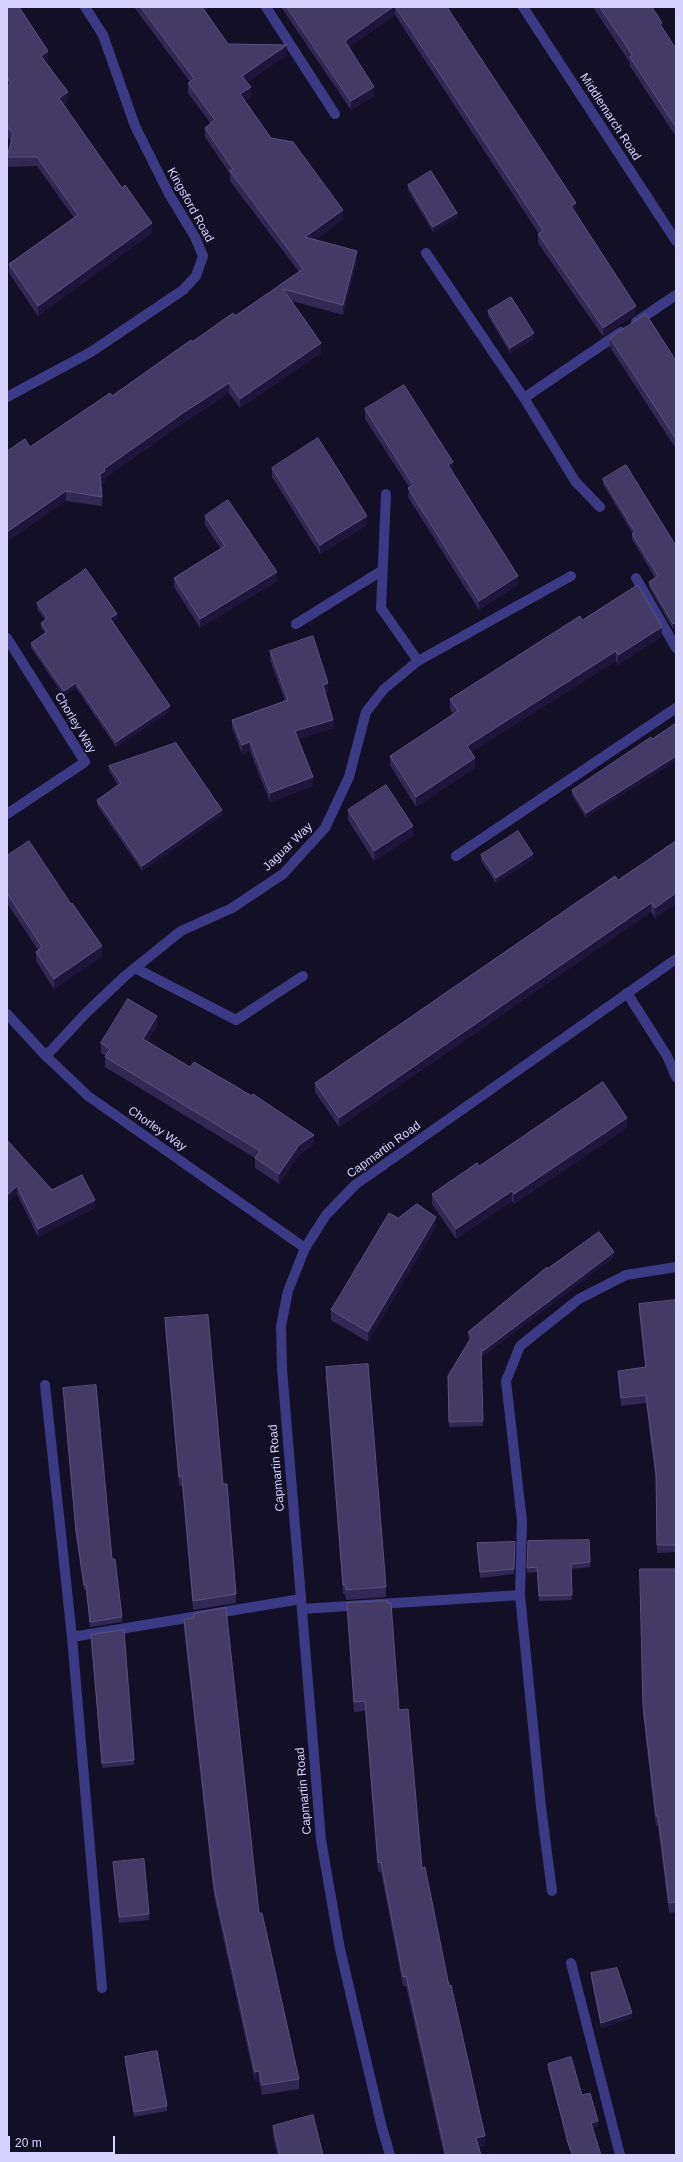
<!DOCTYPE html>
<html>
<head>
<meta charset="utf-8">
<style>
  body { margin:0 }
  #map { position:relative; width:683px; height:2162px; overflow:hidden; background:#130f26; font-family:Helvetica,sans-serif }
  canvas { display:block }
  .frame { position:absolute; inset:0; border:8px solid #d9d4ff; pointer-events:none }
  .scale { position:absolute; left:8px; top:2136px; width:107px; height:18px; box-sizing:border-box; border:2px solid #d9d4ff; border-top:0; padding-left:5px; font-size:12px; line-height:14px; white-space:nowrap; color:#d9d4ff; -webkit-text-stroke:3px #130f26; paint-order:stroke }
</style>
</head>
<body>
<div id="map">
<canvas width="683" height="2162"></canvas>
<div class="frame"></div>
<div class="scale">20 m</div>
</div>
<script>
const context = document.querySelector('canvas').getContext('2d');
context.lineJoin = 'round';
function stroke(path, color, width, dash) { context.strokeStyle = color; context.lineWidth = width; context.lineCap = dash ? 'butt' : 'round'; context.setLineDash(dash || []); context.stroke(path); }
function fillPath(path, color) { context.fillStyle = color; context.fill(path, 'evenodd'); }
function write(font, color, halo, rows, align = 'center') {
  context.font = font + ' Helvetica,sans-serif'; context.lineWidth = 3.5; context.setLineDash([]); context.textBaseline = 'middle'; context.strokeStyle = halo; context.fillStyle = color; for (const [text, x, y, turn = 0] of rows) {
    context.save(); context.translate(x, y); context.rotate((+turn || 0) * Math.PI / 180); context.textAlign = isNaN(turn) ? turn : align; if (halo) context.strokeText(text, 0, 0); context.fillText(text, 0, 0); context.restore();
  }
}
stroke(new Path2D(`
  M266,7L335,114
  M426,253L524,398
  M636,322L676,295
  M600,507L575,481L524,398L621,332
  M636,578L676,648
  M381,608L386,494
  M296,624L383,570
  M418,661L571,576
  M456,856L676,708
  M135,968L236,1020L303,976
  M45,1385L72,1637
  M302,1609L520,1595
  M552,1891L541,1807L520,1595L522,1521L506,1381L520,1346L579,1299L626,1275L676,1267
  M571,1963L620,2155
  M102,1988L72,1637L301,1599`), '#3d3a85', 10);
stroke(new Path2D(`
  M523,7L676,241
  M7,397L91,352L183,290L196,276L203,256L195,237L169,194L135,126L103,35L85,7
  M7,638L85,762L7,814
  M627,993L667,1056L676,1077
  M7,1014L46,1056L88,1096L305,1248
  M46,1056L86,1013L125,976L181,931L232,908L283,874L325,828L349,777L366,712L384,689L418,661L381,608
  M390,2155L382,2128L340,1949L321,1840L282,1369L281,1326L288,1291L305,1248L326,1215L355,1185L676,959`), '#3d3a85', 10);
fillPath(new Path2D(`
  M7,7L48,61L46,62L68,102L63,105L152,233L38,316L9,273V264L74,218L37,166L7,167V157L11,141L7,136Z
  M134,7H208L204,10L228,44L287,55L247,82L251,97L245,101L271,138L343,219L315,240L357,261L343,315L292,301L321,353L240,408L229,393L183,423L105,478V481L101,484L102,497V506L66,501L30,447L112,396L192,342L235,316L299,272L230,181V174L205,137V128L211,124L188,93V83L190,82Z
  M281,7H447L576,212H575L636,314L603,336L602,335L538,243V234H539L395,15L349,47L374,96L351,110Z
  M593,7H652L662,28L676,49V137L630,66V63Z
  M408,185L457,218L433,232L408,190Z
  M488,311L534,339L510,353L488,316Z
  M610,338L676,361V449L610,347Z
  M365,409L453,471H452L518,585L479,610L408,497L409,487L365,419Z
  M272,468L367,525L320,554L272,477Z
  M603,479L676,546V627L673,629L649,587V582L655,578L632,539V534H633L603,484Z
  M205,516L277,581L200,628L174,587V578L221,549L205,525Z
  M37,603L117,619L113,622L170,711L116,747L76,688L64,696L31,648V643L45,633L41,628V623L45,620L37,609Z
  M582,620L662,636L618,665L616,661L471,752L475,768L416,807L390,765V756L453,714L450,709V699Z
  M270,651L328,692L325,693L333,728L298,739L313,786L270,802L250,751L242,754L232,728V720L285,701L270,660Z
  M652,739L586,818L572,795V790Z
  M109,766L222,815L142,871L97,805V800L118,785L109,771Z
  M348,810L413,836L374,861L348,820Z
  M676,841V903L655,918L651,912L339,1127L315,1092V1083Z
  M481,855L533,859L496,883L481,861Z
  M7,856L102,956L54,989L36,961V952L38,950L7,903Z
  M157,1026L147,1041L314,1144L299,1155L279,1184L255,1168V1158L105,1067V1057L106,1056L101,1053V1043Z
  M627,1128L514,1204L512,1201L456,1239L432,1204V1194L479,1166Z
  M7,1140L52,1190L95,1208L38,1237L17,1194L7,1203Z
  M398,1218L436,1226L368,1342L331,1320V1310Z
  M614,1257L483,1356L481,1353L483,1426L449,1427L448,1376L470,1339L468,1337V1332L548,1268Z
  M676,1300V1552L657,1553L656,1482L646,1403L621,1406L618,1379V1371L645,1367L639,1312V1304Z
  M165,1318L223,1484L236,1594V1603L193,1610L182,1486H179L165,1328Z
  M326,1367L386,1587V1597L346,1600L345,1594H343L326,1377Z
  M63,1388L112,1559L122,1617V1622L90,1627L86,1590H84L76,1536Z
  M528,1541L590,1562V1567L571,1569L572,1600L539,1601L537,1572L527,1573Z
  M515,1542L514,1574L480,1578L477,1548V1543Z
  M640,1569H676V1912L669,1913L658,1826H656L643,1714Z
  M347,1603L399,1710L422,1868L485,2145L479,2147L481,2155H444L406,1986H403L381,1872H378L365,1711L354,1712L347,1613Z
  M194,1614L259,1913L299,2079V2089L262,2095L259,2081L255,2082L214,1896L184,1629V1619L194,1618Z
  M91,1635L134,1760V1765L102,1768Z
  M113,1862L149,1914V1920L119,1923Z
  M591,1973L632,2018L601,2028L591,1978Z
  M125,2057L167,2106V2111L134,2117L125,2062Z
  M548,2064L582,2095L598,2126L592,2128L601,2155H571L548,2069Z
  M273,2126L323,2155H277L273,2136Z`), '#312854');
fillPath(new Path2D(`
  M199,7H208L199,13Z
  M393,7H395V15L345,50V41Z
  M287,45V55L242,86V76Z
  M48,51V61L41,66V56Z
  M251,87V97L240,104V94Z
  M374,87V96L351,110V101Z
  M68,92V102L59,108V98Z
  M576,203V212L571,215V206Z
  M343,210V219L305,247V237Z
  M457,213V218L433,232V227Z
  M152,223V233L38,316V306Z
  M357,251V261L343,315V305Z
  M636,306V314L603,336V328Z
  M534,333V339L510,353V348Z
  M321,343V353L240,408V399Z
  M229,383V393L183,423L105,478V481L100,484V474L104,469L183,413Z
  M453,462V471L448,474V465Z
  M66,491V501L7,542V532Z
  M367,516V525L320,554V545Z
  M277,572V581L200,628V619Z
  M518,576V585L479,610V601Z
  M117,614V619L110,624V618Z
  M676,622V627L673,629V624Z
  M662,627V636L618,665V655Z
  M616,651V661L467,755V746Z
  M76,683V688L64,696V691Z
  M328,683V692L323,694V685Z
  M170,706V711L116,747V742Z
  M333,720V728L295,740V731Z
  M250,742V751L242,754V745Z
  M676,756V761L586,818V813Z
  M475,758V768L416,807V797Z
  M313,777V786L270,802V793Z
  M222,810V815L142,871V866Z
  M413,826V836L374,861V851Z
  M533,854V859L496,883V878Z
  M676,893V903L655,918V908Z
  M651,903V912L339,1127V1118Z
  M102,946V956L54,989V979Z
  M157,1016V1026L143,1048V1039Z
  M627,1118V1128L514,1204V1194Z
  M314,1135V1144L299,1155L279,1184V1174L299,1145Z
  M17,1186V1194L7,1203V1195Z
  M512,1191V1201L456,1239V1229Z
  M95,1200V1208L38,1237V1229Z
  M436,1217V1226L368,1342V1332Z
  M614,1252V1257L483,1356V1351Z
  M632,2013V2018L601,2028V2023Z
  M259,2071V2081L255,2082V2072Z
  M598,2121V2126L591,2128V2123Z
  M485,2136V2145L476,2147V2138Z`), '#1d163a');
const building = new Path2D(`
  M7,7H19L48,51L41,56L68,92L59,98L122,188L125,185L152,223L38,306L9,264L78,215L37,157H7L13,134L7,126V87L11,84L7,77Z
  M141,7H202L228,44L287,45L242,76L251,87L240,94L271,138L293,142L343,210L305,237L357,251L343,305L283,289L321,343L240,399L229,383L183,413L104,469L105,471L100,474L102,497L66,491L7,532V451L25,439L30,447L110,393L112,396L191,340L192,342L233,313L235,316L303,269L230,171L233,169L205,128L215,120L188,83L194,79Z
  M287,7H393L345,41L374,87L351,101Z
  M396,7H447L576,203L571,206L636,306L603,328L602,326L538,234L543,231Z
  M600,7H652L662,23L660,24L676,49V127L630,57L632,55Z
  M431,171L457,213L433,227L408,185Z
  M511,297L534,333L510,348L488,311Z
  M646,314L676,361V439L610,338Z
  M404,385L453,462L448,465L518,576L479,601L408,488L413,485L365,409Z
  M318,438L367,516L320,545L272,468Z
  M626,465L676,546V622L673,624L649,582L658,576L632,534L635,532L603,479Z
  M228,500L277,572L200,619L174,578L225,546L205,516Z
  M86,569L117,614L110,618L170,706L116,742L76,683L64,691L31,643L47,632L41,623L47,618L37,603Z
  M638,585L662,627L618,655L616,651L467,746L475,758L416,797L390,756L458,711L450,699L580,616L582,620Z
  M313,636L328,683L323,685L333,720L295,731L313,777L270,793L250,742L242,745L232,720L288,700L270,651Z
  M675,724L676,726V756L586,813L572,790L651,737L652,739Z
  M176,743L222,810L142,866L97,800L121,783L109,766Z
  M386,785L413,826L374,851L348,810Z
  M518,831L533,854L496,878L481,855Z
  M29,841L71,904L72,903L102,946L54,979L36,952L42,947L7,893V856Z
  M676,841V893L655,908L651,903L339,1118L315,1083L615,876L618,880Z
  M128,999L157,1016L143,1039L190,1067L194,1062L252,1096L253,1094L314,1135L299,1145L279,1174L255,1158L260,1151L105,1057L110,1049L101,1043Z
  M603,1082L627,1118L514,1194L512,1191L456,1229L432,1194L477,1163L479,1166Z
  M7,1140L52,1190L82,1175L95,1200L38,1229L17,1186L7,1195Z
  M417,1204L436,1217L368,1332L331,1310L389,1213L398,1218Z
  M599,1232L614,1252L483,1351L481,1348L483,1421L449,1422L448,1376L472,1336L468,1332L547,1267L548,1268Z
  M676,1300V1545H657L656,1474L646,1395L621,1398L618,1371L646,1367L639,1304Z
  M208,1315L223,1484H227L236,1594L193,1601L182,1476L179,1477L165,1318Z
  M368,1364L386,1587L346,1590L345,1584L343,1585L326,1367Z
  M96,1385L112,1559H115L122,1617L90,1622L86,1585H84L76,1531L63,1388Z
  M589,1540L590,1562L571,1564L572,1595L539,1596L537,1567L527,1568L528,1541Z
  M515,1542L514,1569L480,1572L477,1543Z
  M640,1569H676V1902L669,1903L658,1816H656L643,1705Z
  M387,1601V1603H391L399,1710L408,1709L422,1868L425,1867L449,1986L451,1985L485,2136L476,2138L481,2155H446L406,1976L403,1977L381,1862L378,1863L365,1701L354,1702L347,1603Z
  M226,1608L259,1913H262L299,2079L262,2085L259,2071L255,2072L214,1887L184,1619L194,1618V1614Z
  M124,1630L134,1760L102,1763L91,1635Z
  M144,1859L149,1914L119,1917L113,1862Z
  M617,1968L632,2013L601,2023L591,1973Z
  M157,2051L167,2106L134,2112L125,2057Z
  M571,2057L582,2095L590,2093L598,2121L591,2123L601,2155H573L568,2143L548,2064Z
  M313,2115L323,2155H280L273,2126Z`);
fillPath(building, '#433a66');
stroke(building, '#5a527e', 1);
write('12px', '#d9d4ff', '#130f26', [
  ["Middlemarch Road",610,117,57],
  ["Kingsford Road",190,205,61],
  ["Chorley Way",75,723,59],
  ["Jaguar Way",288,847,-44],
  ["Chorley Way",157,1129,35],
  ["Capmartin Road",384,1150,-36],
  ["Capmartin Road",277,1468,-95],
  ["Capmartin Road",304,1791,-95]
]);
</script>
</body>
</html>
